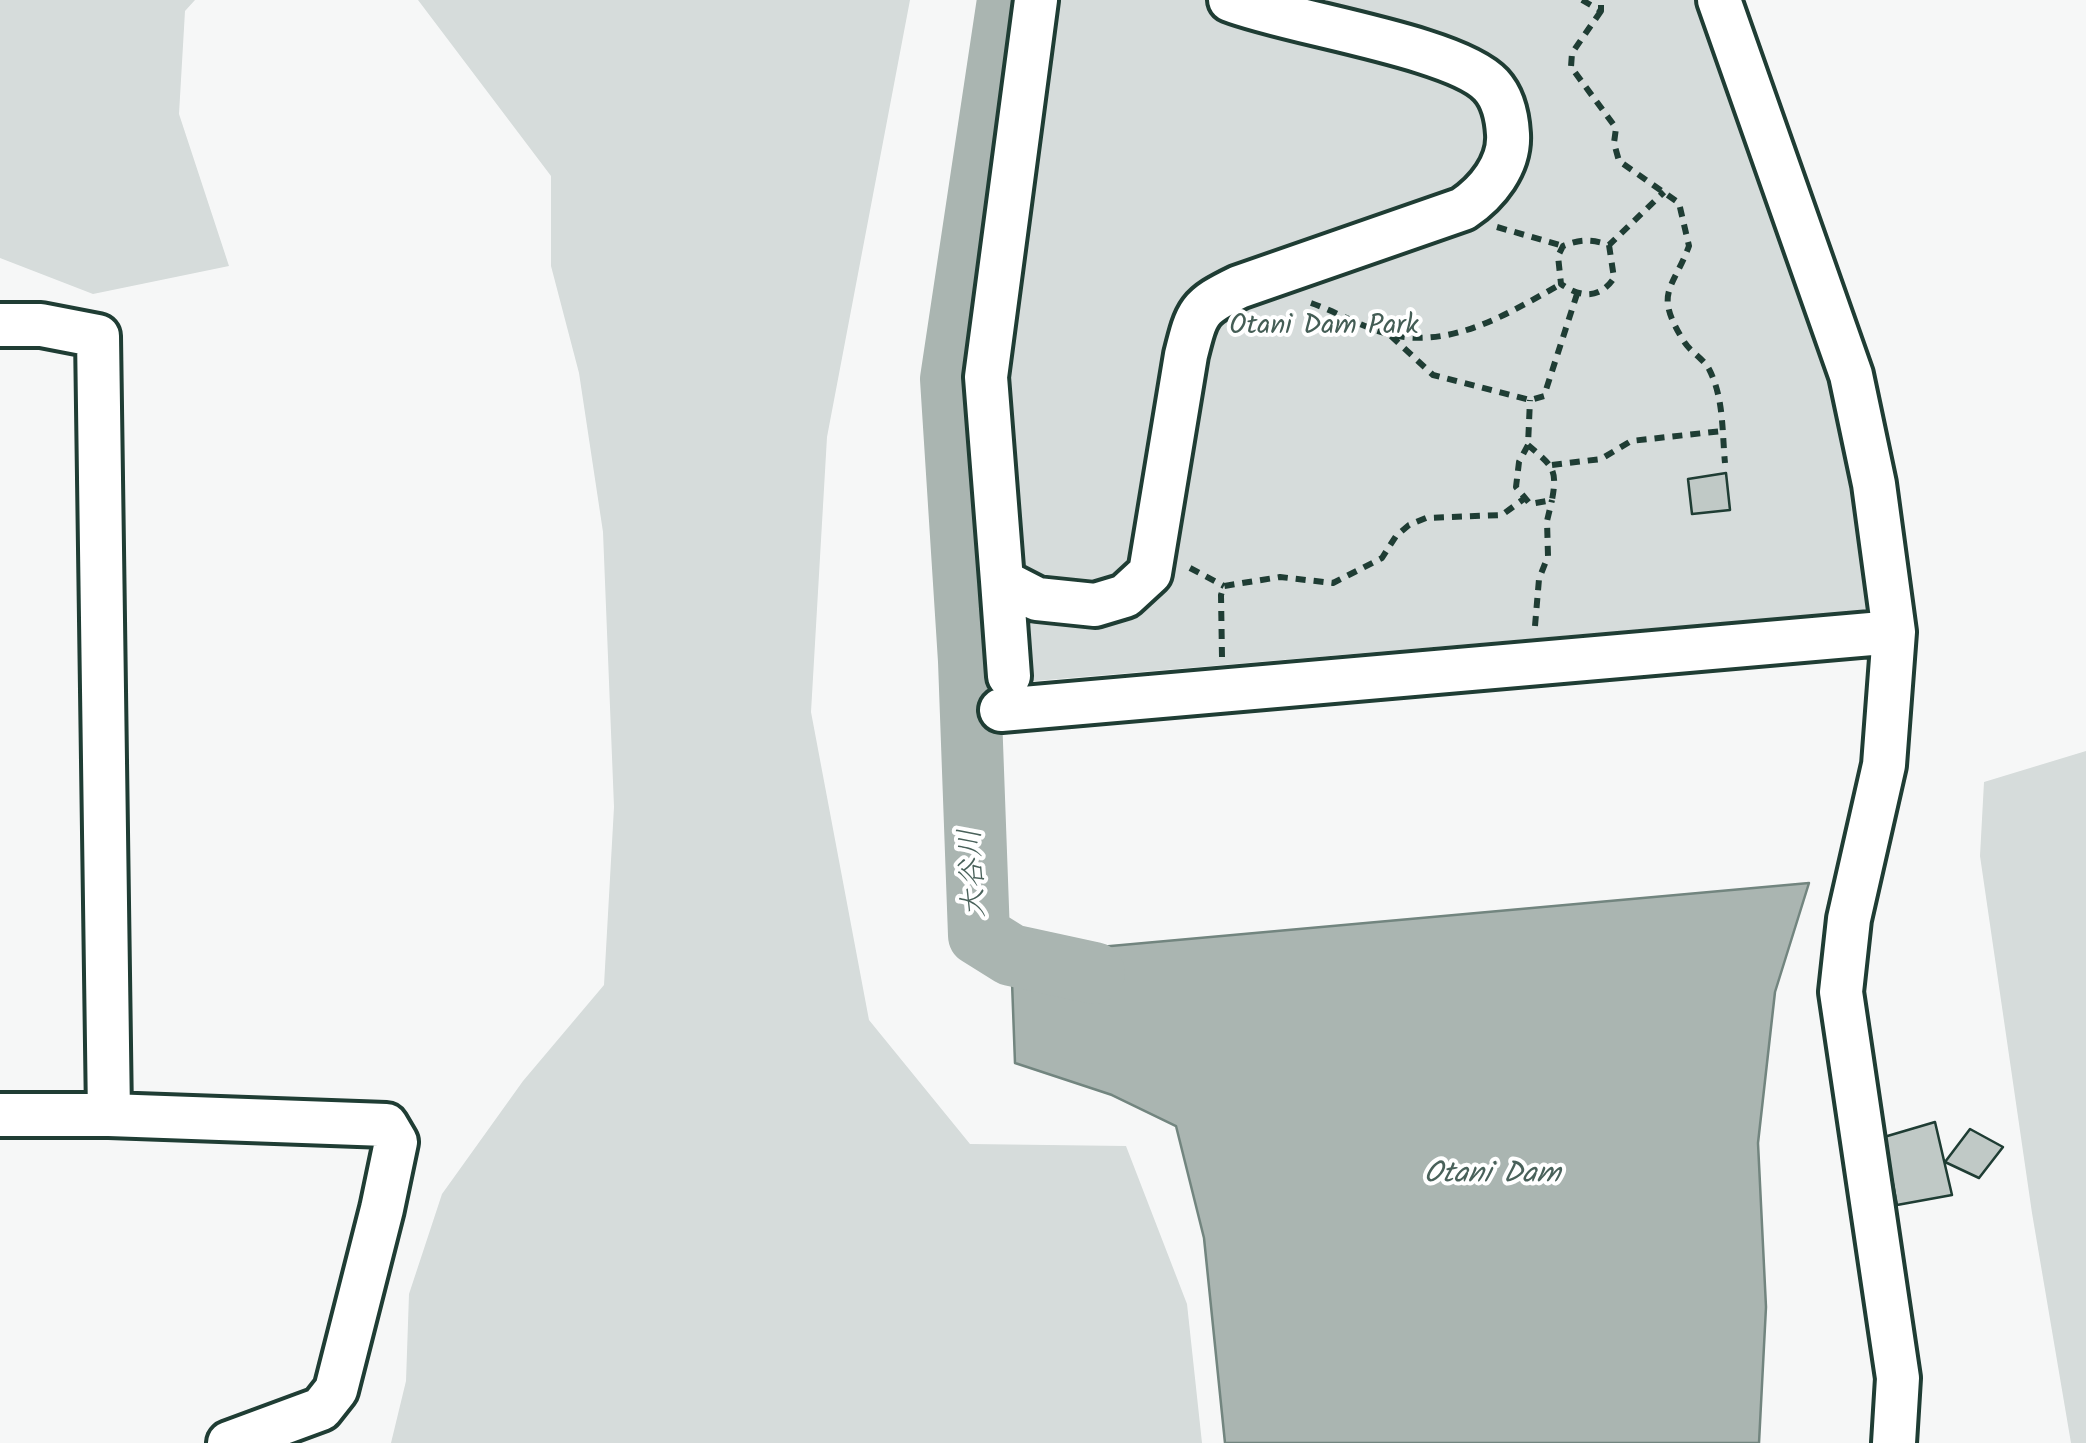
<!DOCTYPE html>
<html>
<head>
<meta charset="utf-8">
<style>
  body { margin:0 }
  canvas { display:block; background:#f6f7f7 }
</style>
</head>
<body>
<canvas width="2086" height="1443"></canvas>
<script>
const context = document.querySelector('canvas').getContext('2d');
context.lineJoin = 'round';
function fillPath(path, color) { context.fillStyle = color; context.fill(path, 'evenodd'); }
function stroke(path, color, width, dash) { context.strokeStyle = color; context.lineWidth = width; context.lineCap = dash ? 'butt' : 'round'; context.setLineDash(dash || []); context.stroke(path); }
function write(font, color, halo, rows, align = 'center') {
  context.font = font + ' Kalam,"Klee One",sans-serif'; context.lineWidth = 8; context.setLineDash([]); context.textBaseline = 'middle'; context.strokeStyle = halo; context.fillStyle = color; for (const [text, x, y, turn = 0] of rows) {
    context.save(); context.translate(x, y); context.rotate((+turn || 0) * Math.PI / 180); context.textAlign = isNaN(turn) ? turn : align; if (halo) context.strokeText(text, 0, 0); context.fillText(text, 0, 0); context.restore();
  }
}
fillPath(new Path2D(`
  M0,0H195L185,11L179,114L229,266L93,294L0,258Z
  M418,0H910L827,437L811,712L869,1020L970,1144L1126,1146L1187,1304L1202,1443H391L406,1381L409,1294L442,1194L523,1081L604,985L614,807L603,532L579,373L551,266V176Z
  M1025,0H1710L1843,416L1859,507L1868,610L1000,684L975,387Z
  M2086,751V1443H2071L2032,1213L1980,856L1984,782Z`), '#d6dcdb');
const water = new Path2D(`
  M1809,883L1775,992L1758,1143L1766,1307L1759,1443H1225L1204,1238L1176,1126L1112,1095L1015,1063L1011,955Z`);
fillPath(water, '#aab5b1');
stroke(water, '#72857f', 2.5);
stroke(new Path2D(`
  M1008,0L951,379L969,661L979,935L1011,955L1094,973`), '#aab5b1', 62);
const building = new Path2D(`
  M1726,473L1730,510L1692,514L1688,479Z
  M1935,1122L1952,1195L1897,1205L1884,1137Z
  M1970,1129L2003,1147L1979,1178L1945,1162Z`);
fillPath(building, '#c0c9c6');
stroke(building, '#1f3d34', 2.5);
const minor = new Path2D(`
  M1719,0L1851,375L1874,484L1894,632
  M0,325H41L98,336L109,1115
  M1002,581L986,377L1036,0
  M1009,676L1002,581L1037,599L1095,605L1125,596L1150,573L1186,355C1197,311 1198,307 1239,287L1463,209C1487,193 1510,165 1508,134C1507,117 1503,98 1491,85C1455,46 1288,23 1230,0
  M1001,710L1894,632L1884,765L1849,919L1841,992L1898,1378L1894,1443
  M0,1115H109L386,1125L396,1142L382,1209L336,1390L321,1409L229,1443`);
stroke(minor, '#1f3d34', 50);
stroke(new Path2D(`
  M1582,0L1601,11V0
  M1601,11L1572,53L1571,67L1616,128L1614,143L1619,161L1679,203L1689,246C1672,291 1654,292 1683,340C1690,352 1703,358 1709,369C1724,398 1722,432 1725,463
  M1497,227L1563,246
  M1609,245L1614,278C1600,299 1581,298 1561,284L1558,256L1563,246C1580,239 1592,239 1609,245L1664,192
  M1311,303C1337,312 1365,329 1392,335C1454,348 1509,313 1561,284
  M1391,336L1433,375L1530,400L1544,396L1577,294
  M1528,445C1552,466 1558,468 1552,500L1530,504L1516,487L1519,462L1528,445L1530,400
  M1552,465L1601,459L1631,441L1722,431
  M1190,568L1224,586
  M1535,626L1539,579L1548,556L1547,521L1552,500
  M1222,657L1221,595L1224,586L1280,577L1333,583L1382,558L1396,536L1409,525L1426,518L1502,515L1525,498`), '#1f3d34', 6, [10, 8]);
stroke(minor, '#fff', 42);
write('28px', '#445d55', '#fff', [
  ["Otani Dam Park",1324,328]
]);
write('italic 30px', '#49615a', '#fff', [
  ["大谷川",976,873,-93],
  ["Otani Dam",1492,1177]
]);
</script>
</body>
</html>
